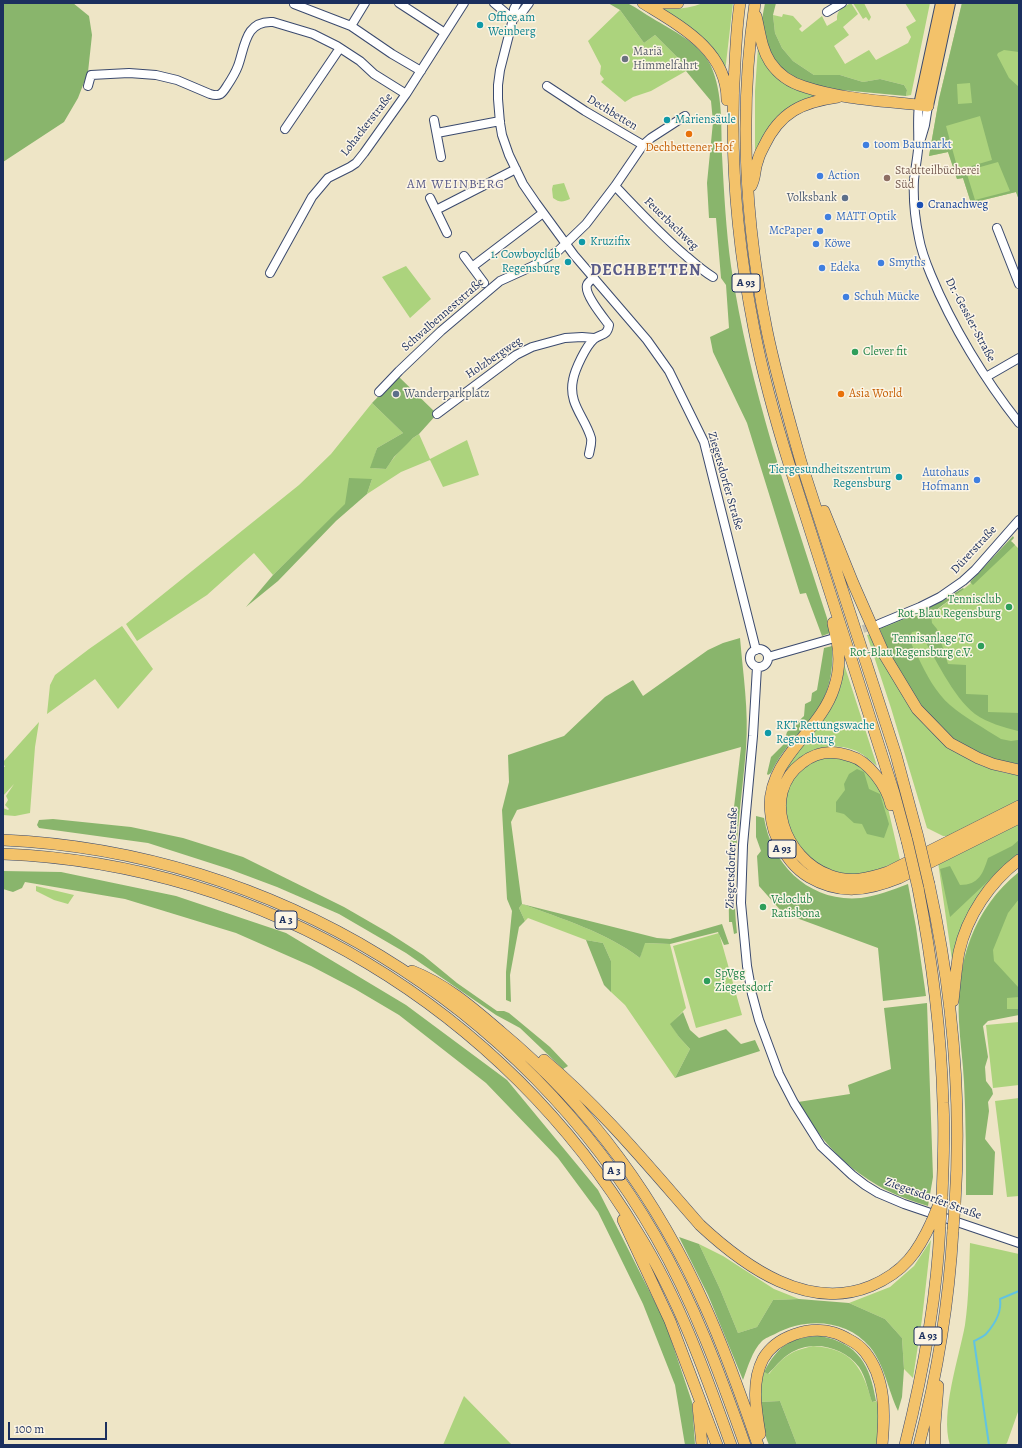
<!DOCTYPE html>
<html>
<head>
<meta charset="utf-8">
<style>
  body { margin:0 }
  #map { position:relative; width:1022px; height:1448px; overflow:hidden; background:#eee5c6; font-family:Alegreya,serif }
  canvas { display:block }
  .frame { position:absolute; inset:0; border:4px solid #1b2f5e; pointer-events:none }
  .scale { position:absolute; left:8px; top:1422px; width:99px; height:18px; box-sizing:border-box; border:2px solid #1b2f5e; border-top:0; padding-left:5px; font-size:12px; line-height:14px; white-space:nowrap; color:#1b2f5e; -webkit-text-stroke:3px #fcf5e5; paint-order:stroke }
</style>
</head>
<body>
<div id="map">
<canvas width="1022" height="1448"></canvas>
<div class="frame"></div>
<div class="scale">100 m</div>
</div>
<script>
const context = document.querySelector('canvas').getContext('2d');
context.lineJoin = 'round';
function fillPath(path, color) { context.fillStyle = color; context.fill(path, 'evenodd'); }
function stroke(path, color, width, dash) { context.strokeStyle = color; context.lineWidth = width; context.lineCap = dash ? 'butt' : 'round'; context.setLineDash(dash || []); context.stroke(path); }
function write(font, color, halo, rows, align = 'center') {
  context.font = font + ' Alegreya,serif'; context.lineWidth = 3; context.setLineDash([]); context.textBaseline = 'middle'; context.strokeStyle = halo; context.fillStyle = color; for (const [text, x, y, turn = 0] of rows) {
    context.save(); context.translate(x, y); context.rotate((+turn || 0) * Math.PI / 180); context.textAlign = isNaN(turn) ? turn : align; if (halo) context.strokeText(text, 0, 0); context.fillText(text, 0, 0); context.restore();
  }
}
fillPath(new Path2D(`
  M703,3H733L725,72L658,8C674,10 688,9 703,3Z
  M851,3L858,14L843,27L849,35L834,46L845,64L869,50L876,60L908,43L911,37L906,27L916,21L905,3H930L911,95L906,96L907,90L904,85L880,79L863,82L840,75H814L793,61L782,48L775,33L773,15L782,17L783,14L793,16L802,26L799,29L802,32L822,16L827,26L837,20C836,10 843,7 851,3Z
  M853,3H864L871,17L869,21L866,17L863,19Z
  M962,3H1019V200L1016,192L971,203L963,178L957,179L948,152L929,156L939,99Z
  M620,10L644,43L655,35L684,64L686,71L651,91L633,97L625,102L601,82L604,79L600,74L601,66L588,41Z
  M758,47L821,95L809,98L755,155V91Z
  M564,183L570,199C563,202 560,203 553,198L552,189L553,185Z
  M406,266L431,299L410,318L382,277Z
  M372,403L403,433L377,448L371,468L386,469C395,455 405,443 419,434L430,459L467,440L479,475L443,487L430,460L401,472L367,494L372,479L273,575L254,553L207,595L137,641L126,624L299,485L331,454Z
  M1010,542H1012L1019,549V766L890,654L879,628L904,618L928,608L932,614L970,584Z
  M122,626L153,669L118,709L95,679L47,714L50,685L55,675L89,649Z
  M870,634L948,748L982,766L1005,773L1019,775V802L949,836H943L927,828L891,708L867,635Z
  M844,664L877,766C870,760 862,753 854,750C821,738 788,758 779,790L778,780L786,765L832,707L840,688Z
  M39,722L35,747L30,813L15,816L3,815V808L8,810L9,809L5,805L8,800L6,796L14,784L3,796V767H5L3,762Z
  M838,756L854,761L878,784L887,804L900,860C883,868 867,875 848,875C807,873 771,821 790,783C792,780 796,777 798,774C802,770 806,763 811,761C819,757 829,757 838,756Z
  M1019,821V854L1005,865L952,960L938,862Z
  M1019,872V1014L959,1020C960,1002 959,983 963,965C970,928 990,895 1019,872Z
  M36,886L74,895L68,904L54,900L36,891Z
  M522,904C562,919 606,932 640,958L644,943L670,944L686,1008L671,1024L679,1037L690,1049L675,1078L625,1005L611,992V961L603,943L586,940L528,918L525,921L519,908Z
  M719,933L742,1015L696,1028L673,946Z
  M1019,1022V1085L993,1088L986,1025Z
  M1019,1098V1196L1007,1197L995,1101Z
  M931,1240L922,1319L913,1378L904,1369L902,1338L885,1319L849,1303L890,1287L914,1266Z
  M970,1243L1019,1254V1409L1007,1443L1005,1445H950C940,1413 959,1358 965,1325C969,1298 969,1270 970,1243Z
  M699,1244L723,1256L774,1289L799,1299L773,1300L757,1327L738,1333L720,1289Z
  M813,1346C853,1349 862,1367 872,1402L878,1401L879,1420L877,1445H797L780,1401L760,1402L761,1383L764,1372L769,1374C784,1356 790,1351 813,1346Z
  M464,1396L512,1445H443Z`), '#acd37d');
fillPath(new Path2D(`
  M3,3H73L89,16L92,35L88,72L78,98L64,122L3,162Z
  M608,3C614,3 623,1 629,4C637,8 645,14 652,18C673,31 700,43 711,66C723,93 721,126 722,155C724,192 726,230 731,266C749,387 790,502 827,618L830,633L822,636L806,593L800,594L747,423L713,352L710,337L729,328L726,285L721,278L716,218H709L707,183L713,122L711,101L686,71L684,64L655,35L644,43L620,10Z
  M765,3H776L773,15L775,33L782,48L793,61L814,75H840L863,82L880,79L904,85L907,90L906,96L820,88L785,74L766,47L762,19Z
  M962,3H1019V52L1004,50L998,53L997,55L1009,78L1019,87V200L1016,192L971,203L963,178L957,179L948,152L929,156L939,99ZM970,83L972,103L958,104L957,84ZM980,116L992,160L958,170L946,126ZM998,162L1010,191L975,200L966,171Z
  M398,376L437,414L419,434L413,438L394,457L386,469L370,468L377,448L403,433L372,403Z
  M349,478L372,479L367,494L336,521L278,581L246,607L273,575L345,504Z
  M1013,536L1014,538L1011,541L1015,545L973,585L970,582Z
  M963,588L964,589L931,614L932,623L937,629L948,664L966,665V694L988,695V712L1019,713V734L1018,731C1003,727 988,723 975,714C953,697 934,656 920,632L918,631L912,632C908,641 914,649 918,657C926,674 936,693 950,705C965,718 984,728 1001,739L1011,741L1018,740L1019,737V766L988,758L953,739L933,721L910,690L890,654L880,629C910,618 936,605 963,588Z
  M740,638C743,674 749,711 746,748C741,811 730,869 737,933L734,934L732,922H729L728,859L741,747L517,810L511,822L522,904L657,938L670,939L722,924L729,944L724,945L718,932L670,944L645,943L640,958C606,932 562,919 522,904L519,908L525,921L519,927L510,975L511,1002L506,1000V972L512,911L507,899L502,810L509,782L508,755L564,736L605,697L633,680L643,696L708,650L723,643Z
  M832,646C834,670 829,694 815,714C800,733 781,750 771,773L768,775L767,774L771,757L783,745L787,732L804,716L805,704L811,701L812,693L817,690L824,648Z
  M857,769L864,772L869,789L880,794L889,824L884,838L867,834L862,824L854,823L844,814L836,812V802L845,790L844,784L849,774Z
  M756,816L764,818C772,866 811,903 861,898C877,896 892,890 908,884L916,927L926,996L883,1001L878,948L783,913L759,886L757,856L761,851L756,837Z
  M53,819L131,827L183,838L243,857L344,907L389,933L423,955L457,983L497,1011H504L509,1013L550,1047L568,1066L563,1069L520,1028L496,1015L406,953L339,914L277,887L229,869L148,843L39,828L37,825L39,820Z
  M1019,840V854L1005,865L950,917L940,869L950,866L960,885C979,885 983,873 988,858L1012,846Z
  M3,871L61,872L176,896L286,933L406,1005L507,1080L598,1190L622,1237L665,1322L692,1402L695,1445H685L675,1385L643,1304L598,1212L558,1158L486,1083L399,1015L355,989L311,966L236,933L125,899L25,882L22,888L13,892L3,889Z
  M1019,872V899L1008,913L993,950L994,961L1019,988V997L1007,998V1009H1019V1015L988,1021L983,1026L988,1057L985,1067L986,1081L992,1089L993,1094L988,1102L989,1111L985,1139L995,1152L993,1195H966C966,1158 966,1120 964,1082C963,1062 960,1042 959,1022C956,964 973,909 1019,872Z
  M586,940L603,943L611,961V992L604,985Z
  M927,1003L933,1177L928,1206C868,1189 829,1156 798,1102L850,1094L848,1085L891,1069L884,1008Z
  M683,1012L690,1030L699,1038L726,1029L741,1044L755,1040L760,1051L675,1078L690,1049L679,1037L670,1024Z
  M679,1237L699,1244L720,1289L738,1333L757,1327L773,1300L799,1299L849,1303L885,1319L902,1338L904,1369L902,1397L898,1411C888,1390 885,1366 870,1347C847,1319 805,1317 775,1334C771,1336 765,1338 762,1341C752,1351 748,1367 743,1380L708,1295Z
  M821,1336C859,1344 870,1365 876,1401L872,1402C868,1391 866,1377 859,1367C843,1346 811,1339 789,1354C781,1359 775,1367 768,1374L764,1372C778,1345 791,1337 821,1336Z
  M780,1401L797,1445H769C763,1431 761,1416 760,1402Z`), '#89b56c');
stroke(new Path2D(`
  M989,1445L974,1341C978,1339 983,1337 986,1334C994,1325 1002,1312 1000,1299L1019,1291`), '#62c3e1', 2);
stroke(new Path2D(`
  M840,636L876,625`), '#c4c1b1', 8, [8, 4]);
const minor = new Path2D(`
  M399,3L445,33
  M494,3L513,19
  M517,3L514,9L513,19L500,70L498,85V99L500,123L502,135L509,155L523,184L536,203L574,255L647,340L669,371L704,442L756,650
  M294,4L351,26L392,54L421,71
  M827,12L842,3
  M513,19L523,11L529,3
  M351,26L365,3
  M88,86L91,75L129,73L156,75L177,80L210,94C220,97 222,94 227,86C231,80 235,74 238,66C245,47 245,20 273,22L313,34L337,46L360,61L374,74L406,94
  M547,86L585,111L643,145L651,138L685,116
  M919,105C917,120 919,135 918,150C917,160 915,170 914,180C913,199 915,219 919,238C921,250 926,263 931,275C952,326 985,380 1019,423
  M434,120L441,157
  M285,129L340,48
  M437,133L500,121
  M920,142L925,125L928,106
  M615,186C638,210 660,234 686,256C694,263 703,271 713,277
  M430,198L447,233
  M436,210L516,169
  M997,228L1019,284
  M464,256L484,283
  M472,267L543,213
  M270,273L312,197L328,178L350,167L356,163L364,153L406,94L464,3
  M986,377L1019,358
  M379,392L399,371L441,331L500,281L533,266L558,251L586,224L615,186L643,145
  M437,414L516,355L532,347L565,338L582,337L594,338
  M589,454C590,449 592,443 591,438C585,417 568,404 573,380C575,369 586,346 594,339C601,333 607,337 609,325C603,317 584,294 587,285C588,282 591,280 594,278
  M879,624L920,607L940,597L963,581L975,570L1019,520
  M750 658a9 9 0 1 1 18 0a9 9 0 1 1-18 0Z
  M768,657L831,639
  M757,667L753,736L743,845L741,903L747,966L752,994L759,1020L779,1074L794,1103L821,1146L852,1175L865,1185L878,1193L904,1204L1019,1243`);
const major = new Path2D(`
  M919,105L941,3
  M928,106L950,3`);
const highway = new Path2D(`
  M643,3C680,26 727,50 727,100
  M659,3H678
  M740,3C737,23 736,43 735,63C729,152 737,242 754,329C763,376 776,422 790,467L894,793L907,841
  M755,3C739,111 745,223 767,331C776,375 789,419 801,462L896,755L918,837
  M756,16C760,32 761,48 770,62C778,74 791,83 805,87C844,100 888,101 928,106
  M751,186C756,178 754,169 758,160C759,155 762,150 764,146C780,112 802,102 838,97
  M824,511L853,583L885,656L917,709L950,743L978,758L993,764L1019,770
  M833,623C834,629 836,635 837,641C840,656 839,673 834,688C820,732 770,756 770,806C771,817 772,828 777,838C784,854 794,868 809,877C840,895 867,891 899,878L1019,818
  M891,805C887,787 869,761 850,756C833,750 817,751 802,763C760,794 785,859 829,875C849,883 868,879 888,872L1019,806
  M3,840C272,852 522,1004 656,1237C694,1303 720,1374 745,1445
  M3,854C264,864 504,1010 638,1233C679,1299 705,1372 731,1445
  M929,884C952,989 962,1097 955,1204
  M918,888C932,959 941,1031 943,1103C945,1135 943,1166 942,1198
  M412,971C446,984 474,1009 501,1032C590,1106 659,1202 705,1306C726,1352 742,1398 758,1445
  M953,1001C955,985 956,968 959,952C967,916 990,882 1019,860
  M544,1060C602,1109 650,1168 700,1225C745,1267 808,1312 871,1286C904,1272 918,1252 932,1221
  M623,1220L670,1321L717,1445
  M698,1406L702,1445
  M760,1434C756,1410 751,1382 763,1359C776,1336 810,1325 835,1333C839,1334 844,1337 848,1339C854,1342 861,1347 865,1352C886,1378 885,1414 882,1445
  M905,1445C923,1373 937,1299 940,1225
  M919,1445C937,1375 949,1302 953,1230
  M935,1445V1424L938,1386`);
stroke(minor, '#3b4a6e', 10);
stroke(major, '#3b4a6e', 12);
stroke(highway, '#3b4a6e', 12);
stroke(minor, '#fff', 8);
stroke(major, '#f3c26a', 10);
stroke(highway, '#f3c26a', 11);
const highwayBridge = new Path2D(`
  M918,837L929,884
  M907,841L918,888
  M932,1221L939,1204
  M940,1225L942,1198
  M953,1230L955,1204`);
stroke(highwayBridge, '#3b4a6e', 12, []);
stroke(highwayBridge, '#f3c26a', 11);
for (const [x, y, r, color] of [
  [480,25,4,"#0f9aa8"],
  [625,59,4,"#6b7280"],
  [667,120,4,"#0f9aa8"],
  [689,134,4,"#e8710a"],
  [866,145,4,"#3f7fe0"],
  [820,176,4,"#3f7fe0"],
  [887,178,4,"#8d6e63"],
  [845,198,4,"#5c6f8a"],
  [920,205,4,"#1a4fb4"],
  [828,217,4,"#3f7fe0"],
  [820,231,4,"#3f7fe0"],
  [582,242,4,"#0f9aa8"],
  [816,244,4,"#3f7fe0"],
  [568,262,4,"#0f9aa8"],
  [881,263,4,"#3f7fe0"],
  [822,268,4,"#3f7fe0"],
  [846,297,4,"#3f7fe0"],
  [855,352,4,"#2e9e5b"],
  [396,394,4,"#5c6f8a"],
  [841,394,4,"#e8710a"],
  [899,477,4,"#0f9aa8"],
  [977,480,4,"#3f7fe0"],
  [1009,607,4,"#2e9e5b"],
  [981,646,4,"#2e9e5b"],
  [768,733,4,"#0f9aa8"],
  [763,907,4,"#2e9e5b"],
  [707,981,4,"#2e9e5b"]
]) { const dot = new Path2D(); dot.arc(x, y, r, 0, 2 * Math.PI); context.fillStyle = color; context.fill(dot); stroke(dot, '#fcf5e5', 1.5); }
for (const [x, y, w] of [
  [746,283,28],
  [782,849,28],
  [286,920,22],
  [614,1171,22],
  [928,1336,28]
]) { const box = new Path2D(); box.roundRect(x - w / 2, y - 9, w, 18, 3); context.fillStyle = '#fcf5e5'; context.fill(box); stroke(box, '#1b2f5e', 1); }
write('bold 11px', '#1b2f5e', null, [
  ["A 93",746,283],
  ["A 93",782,849],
  ["A 3",286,920],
  ["A 3",614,1171],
  ["A 93",928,1336]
]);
write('12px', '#0d838f', '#fcf5e5', [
  ["Office am",488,18],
  ["Weinberg",488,32],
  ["Mariensäule",675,120],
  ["Kruzifix",590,242],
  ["1. Cowboyclub",560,255,"right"],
  ["Regensburg",560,269,"right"],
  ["Tiergesundheitszentrum",891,470,"right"],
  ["Regensburg",891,484,"right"],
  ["RKT Rettungswache",776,726],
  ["Regensburg",776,740]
], 'left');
write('12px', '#5b616d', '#fcf5e5', [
  ["Mariä",633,52],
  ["Himmelfahrt",633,66]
], 'left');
write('12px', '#1b2f5e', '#fcf5e5', [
  ["Dechbetten",612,113,31],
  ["Lohackerstraße",367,125,-52],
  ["Feuerbachweg",671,224,44],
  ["Schwalbenneststraße",443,315,-41],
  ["Dr.-Gessler-Straße",970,320,62],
  ["Holzbergweg",494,358,-34],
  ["Ziegetsdorfer Straße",725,481,74],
  ["Dürerstraße",974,550,-47],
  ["Ziegetsdorfer Straße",732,858,-88],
  ["Ziegetsdorfer Straße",933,1199,20]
]);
write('12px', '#366cbe', '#fcf5e5', [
  ["toom Baumarkt",874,145],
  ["Action",828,176],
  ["MATT Optik",836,217],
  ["McPaper",812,231,"right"],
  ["Köwe",824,244],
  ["Smyths",889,263],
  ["Edeka",830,268],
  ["Schuh Mücke",854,297],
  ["Autohaus",969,473,"right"],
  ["Hofmann",969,487,"right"]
], 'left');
write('12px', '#c56008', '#fcf5e5', [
  ["Dechbettener Hof",689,148],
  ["Asia World",849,394,"left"]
]);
write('12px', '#785e54', '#fcf5e5', [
  ["Stadtteilbücherei",895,171],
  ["Süd",895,185]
], 'left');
write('12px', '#4e5e75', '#fcf5e5', [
  ["Volksbank",837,198],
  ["Wanderparkplatz",404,394,"left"]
], 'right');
write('12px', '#164399', '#fcf5e5', [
  ["Cranachweg",928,205]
], 'left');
write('12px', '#27864d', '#fcf5e5', [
  ["Clever fit",863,352],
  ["Tennisclub",1001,600,"right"],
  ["Rot-Blau Regensburg",1001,614,"right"],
  ["Tennisanlage TC",973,639,"right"],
  ["Rot-Blau Regensburg e.V.",973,653,"right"],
  ["Veloclub",771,900],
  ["Ratisbona",771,914],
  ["SpVgg",715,974],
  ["Ziegetsdorf",715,988]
], 'left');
context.letterSpacing = '1px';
write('13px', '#585a88', '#fcf5e5', [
  ["AM WEINBERG",456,185]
]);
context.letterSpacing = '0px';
context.letterSpacing = '1px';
write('bold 16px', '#585a88', '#fcf5e5', [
  ["DECHBETTEN",646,271]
]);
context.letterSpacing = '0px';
</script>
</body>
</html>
